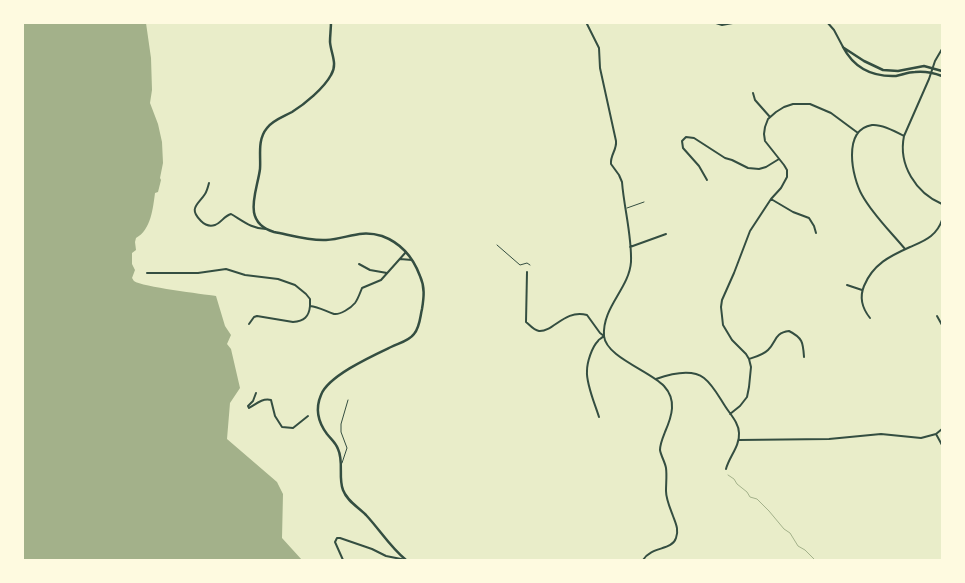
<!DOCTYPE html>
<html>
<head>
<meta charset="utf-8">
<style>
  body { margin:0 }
  #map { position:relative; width:965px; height:583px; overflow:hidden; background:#e9edc9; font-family:Figtree,sans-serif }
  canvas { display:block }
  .frame { position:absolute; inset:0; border:24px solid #fefae0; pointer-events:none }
</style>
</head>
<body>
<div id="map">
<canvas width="965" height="583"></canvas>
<div class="frame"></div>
</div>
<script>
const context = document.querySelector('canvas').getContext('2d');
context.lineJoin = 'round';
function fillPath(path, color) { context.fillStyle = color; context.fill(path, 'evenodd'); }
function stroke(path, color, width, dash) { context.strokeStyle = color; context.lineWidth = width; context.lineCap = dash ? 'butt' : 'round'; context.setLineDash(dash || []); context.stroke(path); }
fillPath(new Path2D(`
  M22,23H146L151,58L152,90L150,103L158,124L162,142L163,163L160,178L161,180L158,192L155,193C153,208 151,230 136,238L135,242L136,250L132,253V264L135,270L132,278C133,279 133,280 134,281C142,287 203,294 216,296L225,326L231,335L227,344L231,349L240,388L230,403L227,439L277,482L283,494L282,538L302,560H23Z`), '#a3b18a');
stroke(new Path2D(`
  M728,475L734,479L737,484L747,492L750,497L757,499L769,511L784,529L790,533L798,546L805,550L815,560`), '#a3b18a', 1);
stroke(new Path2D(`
  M497,245L520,265L527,263L530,265`), '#344e41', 1);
stroke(new Path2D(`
  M627,208L644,202
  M342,463L347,448L341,432V424L348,400`), '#344e41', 1);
stroke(new Path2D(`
  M586,22L599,48L600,68L616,141C617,150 610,155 611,164L619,175L622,182C624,208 632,236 631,262C629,289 602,307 604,336C606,357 650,371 664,386C677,400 672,416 665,432C663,437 660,444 660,450C661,456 665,462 666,468C667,475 666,483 666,491C666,499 670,508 673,516C676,524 679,530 676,538C672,551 651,546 643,560
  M713,22L722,25L738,22
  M827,22L834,30L843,47
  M942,49L935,61L929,79L904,136C898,165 916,193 942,204
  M753,93L755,100L770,117
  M904,136C895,131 882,124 872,125C842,130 852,177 862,195C873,215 891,232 905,249
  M707,180L699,166L683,148L682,141L686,137L694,138L725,158L732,160L748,168L759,169L766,167L779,159
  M209,183C208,187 207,191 205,194C198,205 188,208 201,221C204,224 209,227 215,225C221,223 224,216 231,214C243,221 252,229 266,229
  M771,199L793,212L809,218L814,226L816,233
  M630,247L666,234
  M400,259L412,260
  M359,264L370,270L387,273
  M527,272L526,322C530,325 533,330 539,331C554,332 564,309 587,315L600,333L604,336C603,337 598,340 598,341C592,347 587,362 587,371C586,384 595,404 599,417
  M147,273H198L226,269L245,275L278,279L295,285L306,294L310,299V306C319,307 325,311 334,314C340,315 351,308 355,303C358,299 360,293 362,288L381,280L406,252
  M847,285L862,290
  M937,316L942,325
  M870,318C862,308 859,298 864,286C873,264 890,256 910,247C917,244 925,241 931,236C936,232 940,226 942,220
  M249,324L254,317L257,316L293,322C304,321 309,317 310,306
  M749,359C755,357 763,355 768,350C777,341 774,333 789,331C803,338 803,343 804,357
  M656,379C670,374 691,368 704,378C713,385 719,397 725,406C730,414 739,423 739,433C740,446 729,457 726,469
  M249,408C256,404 262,398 271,400L275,416L282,427L293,428L308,416
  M249,408L248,406L253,401L256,393
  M730,414L740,406L747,397L749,387L751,367L749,359L746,354L732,340L723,325L721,307L722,300L734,273L750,231L771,199L781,188L787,177V170L784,165L765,141L764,134L765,127L768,119L776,112L784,107L793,104H810L831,113L858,133
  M936,434L942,445
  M739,440L829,439L881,434L921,438L936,434L942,429
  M343,560L335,542L337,538H340L372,549L386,556L406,560`), '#344e41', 2);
stroke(new Path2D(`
  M331,22C331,29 330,35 330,42C331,54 338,64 331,75C324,88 305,104 292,112C283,117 273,120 267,128C257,140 261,156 260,169C257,192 241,222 274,232C290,235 309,241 326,240C347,239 359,229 382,236C401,243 413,257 420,276C425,287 424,297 422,309C420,317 420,327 414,334C409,341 399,343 391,347C372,356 328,376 321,395C315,409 318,422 327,434C331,439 336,443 338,449C344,462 338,477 343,490C347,501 358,507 366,515C380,530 390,547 406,560
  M843,47C854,68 872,77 896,76C902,75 908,72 915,72C924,71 934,73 942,76
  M844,48L864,61L883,70L898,71L924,66L942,71`), '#344e41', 2.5);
</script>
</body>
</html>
